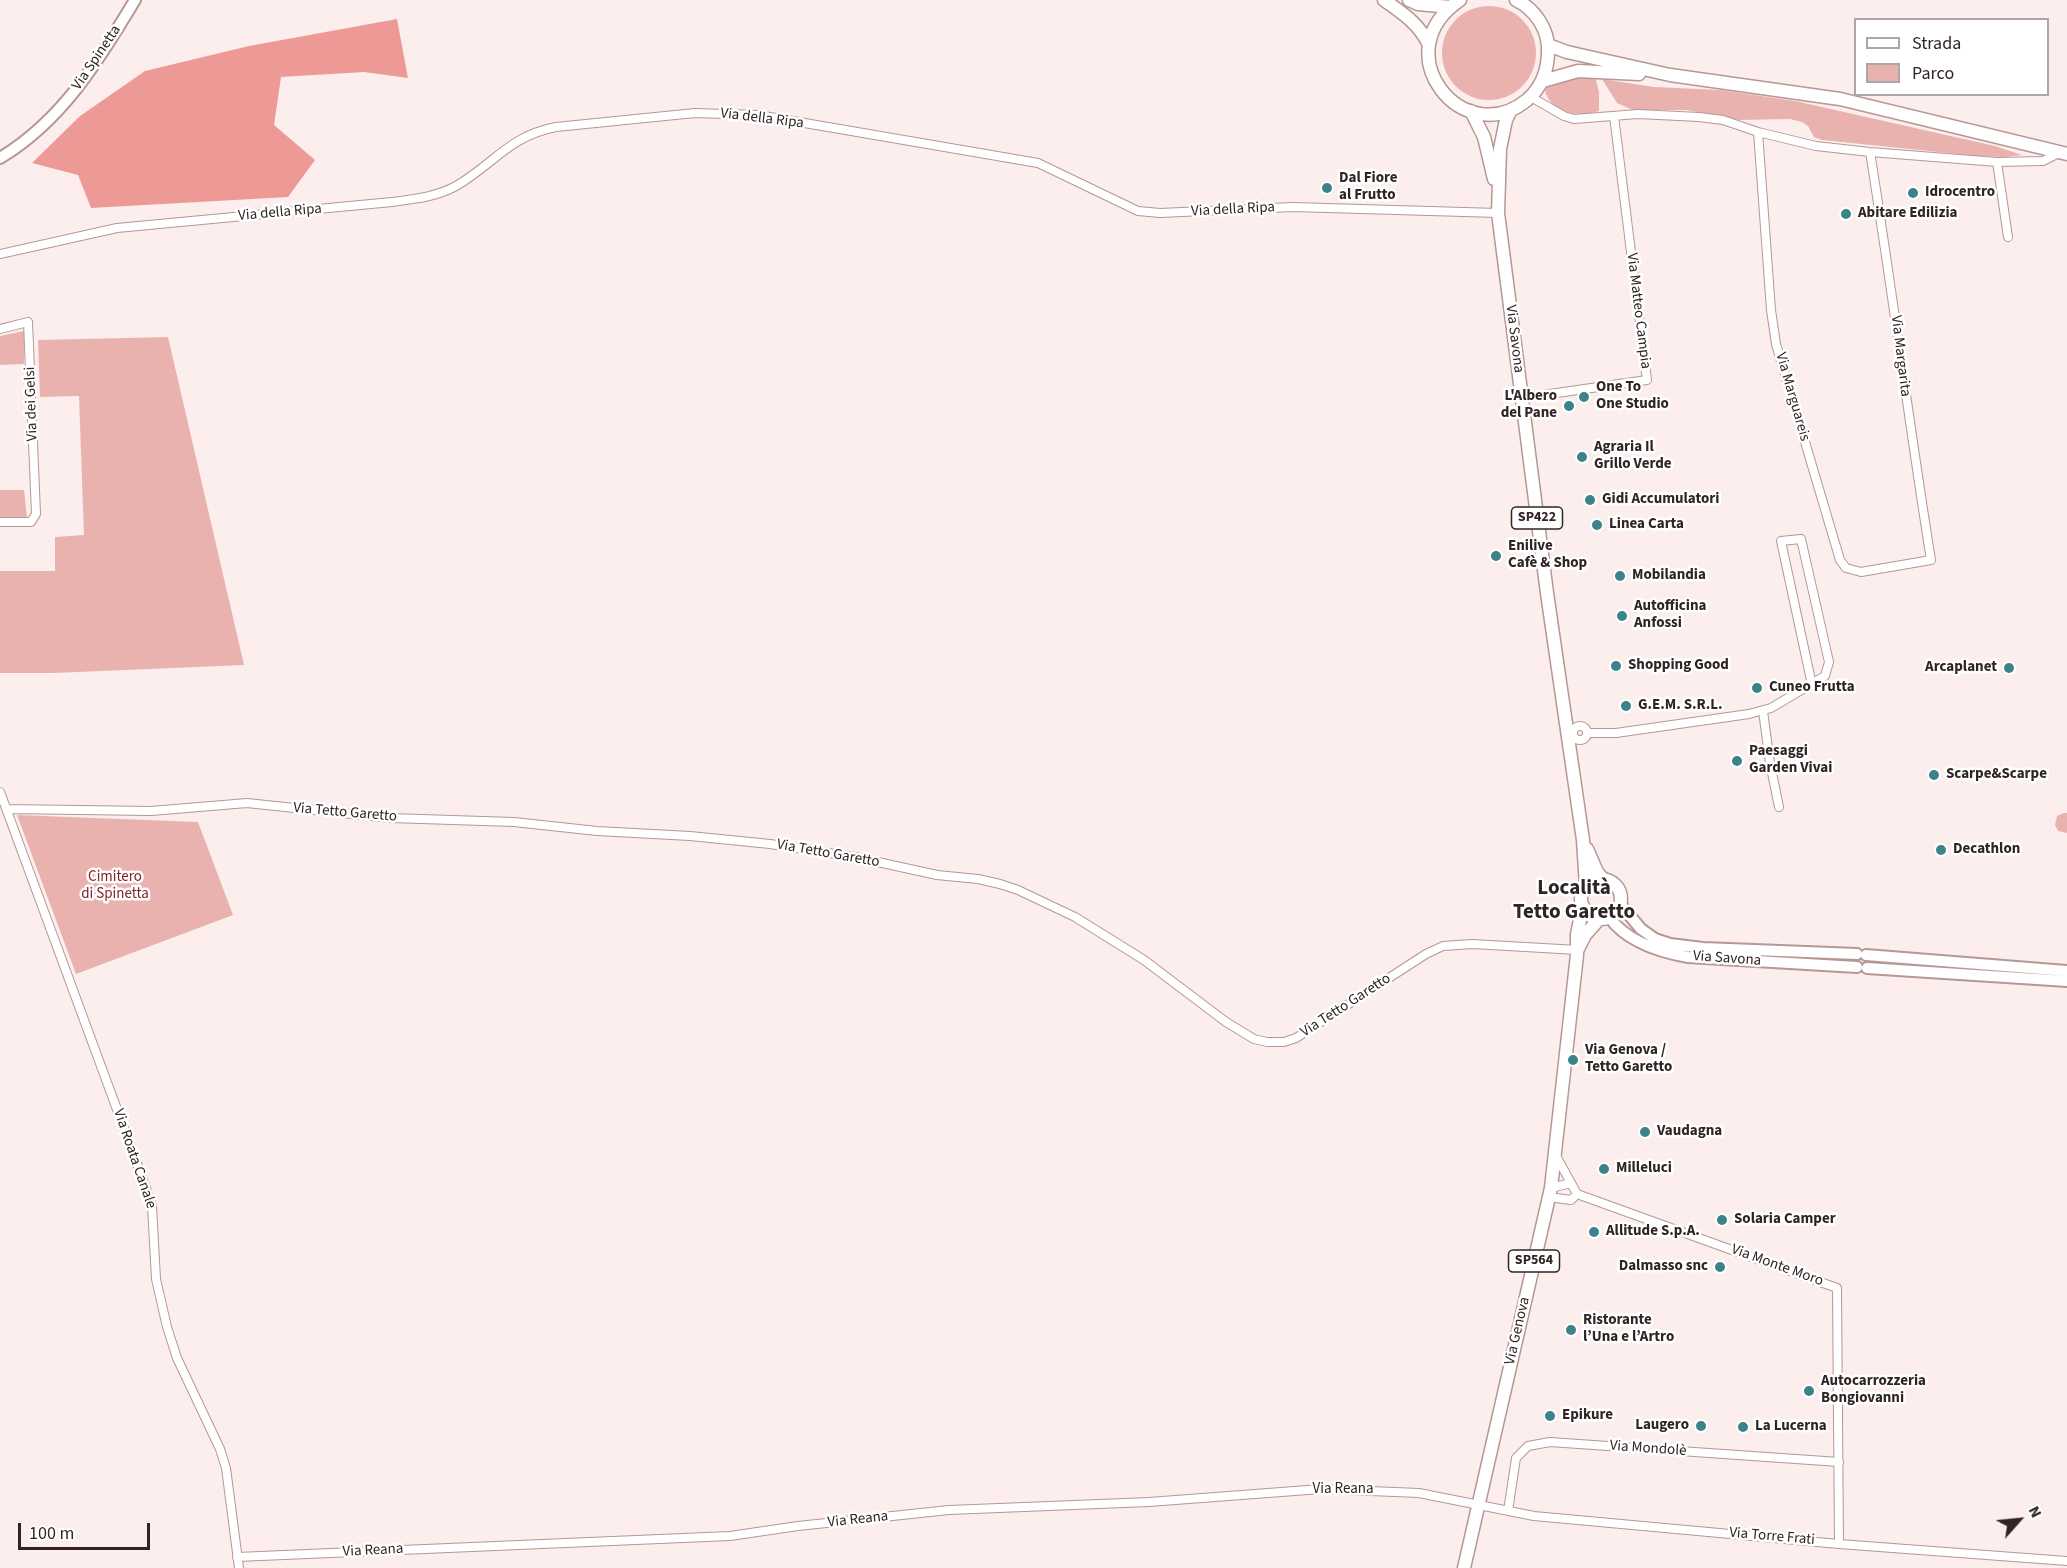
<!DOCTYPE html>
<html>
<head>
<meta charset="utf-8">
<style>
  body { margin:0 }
  #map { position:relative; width:2067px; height:1568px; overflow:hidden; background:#fbeeed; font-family:"Source Sans 3",sans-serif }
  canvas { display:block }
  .legend { position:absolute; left:1854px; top:18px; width:195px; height:78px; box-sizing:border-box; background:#fff; border:2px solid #aca7a7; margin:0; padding:8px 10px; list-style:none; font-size:18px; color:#302424 }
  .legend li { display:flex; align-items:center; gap:12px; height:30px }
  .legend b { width:30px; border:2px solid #aca7a7 }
  .north { position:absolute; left:1989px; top:1490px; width:60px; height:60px; -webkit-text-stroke:4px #fff; paint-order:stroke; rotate:63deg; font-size:16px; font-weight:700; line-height:24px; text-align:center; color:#302424 }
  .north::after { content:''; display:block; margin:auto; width:21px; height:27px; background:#302424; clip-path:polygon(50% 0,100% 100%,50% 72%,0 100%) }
  .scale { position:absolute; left:18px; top:1523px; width:132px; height:27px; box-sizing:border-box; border:3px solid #302424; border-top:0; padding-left:8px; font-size:18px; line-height:21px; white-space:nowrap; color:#302424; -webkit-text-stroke:4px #fff; paint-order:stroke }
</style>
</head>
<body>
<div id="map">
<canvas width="2067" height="1568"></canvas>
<ul class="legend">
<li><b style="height:8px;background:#fff"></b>Strada</li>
<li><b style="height:16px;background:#e9b2af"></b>Parco</li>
</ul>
<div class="north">N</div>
<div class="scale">100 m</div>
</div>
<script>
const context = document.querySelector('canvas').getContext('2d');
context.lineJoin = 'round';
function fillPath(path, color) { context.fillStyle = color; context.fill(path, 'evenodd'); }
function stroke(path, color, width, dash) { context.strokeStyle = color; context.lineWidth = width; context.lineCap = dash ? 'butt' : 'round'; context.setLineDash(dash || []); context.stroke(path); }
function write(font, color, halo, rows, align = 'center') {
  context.font = font + ' "Source Sans 3",sans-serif'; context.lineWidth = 5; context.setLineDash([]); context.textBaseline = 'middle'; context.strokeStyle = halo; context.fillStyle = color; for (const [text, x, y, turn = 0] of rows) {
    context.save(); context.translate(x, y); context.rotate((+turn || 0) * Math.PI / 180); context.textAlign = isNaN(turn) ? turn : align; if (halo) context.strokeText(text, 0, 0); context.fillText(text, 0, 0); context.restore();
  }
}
fillPath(new Path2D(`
  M1442 53a47 47 0 1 1 94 0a47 47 0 1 1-94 0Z
  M1575,77H1595L1599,92V111C1579,118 1551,113 1545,91L1546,87Z
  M1602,79L1654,87L1720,90L1795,101L1995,146L2022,155L2004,157L1978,156L1822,140L1814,137L1808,126L1802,122L1790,119L1739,120L1687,110H1633L1617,103Z
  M24,331V364L0,365V336Z
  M168,337L244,665L54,673H0V571H55V537L84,535L79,396L40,397L38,340Z
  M0,490H24L27,518H0Z
  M2064,813H2067V833L2058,831L2055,825L2057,816Z
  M17,815L198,822L233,915L76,974Z`), '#e9b2af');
fillPath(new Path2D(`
  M397,19L408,78L364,72L281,77L274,125L315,160L288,197L91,208L78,175L32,163L80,116L145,71L249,46Z`), '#ed9a97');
const street = new Path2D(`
  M1531,97L1564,116L1574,119L1638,114L1699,117L1723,120L1758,132L1816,146L1870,152L1997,162L2043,161L2061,152
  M1758,132L1771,310L1776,344L1840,560L1846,568L1861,572L1931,560C1909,424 1892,288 1870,152
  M1997,162L2008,237
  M0,254L117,228L392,202C414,199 436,197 456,186C494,164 509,136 556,127L695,113L758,115L1038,163L1138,211L1160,213L1293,207L1498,213
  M0,329L28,322L36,514L31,522H0
  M1522,398L1647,380L1614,116
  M1763,711L1770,763L1779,807
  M1573 733a7 7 0 1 1 14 0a7 7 0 1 1-14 0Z
  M1588,733H1616L1749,714L1771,708L1825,676L1829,662L1801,539L1781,541L1812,685
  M0,792L143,1180L152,1206L156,1279L167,1327L177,1358L220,1449L226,1468L239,1568
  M7,809L151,811L247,803L390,818L514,822L597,831L690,836L770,844L855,857L937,875L978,879L1000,884L1018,890L1075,917L1144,960L1226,1022L1254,1039L1267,1042H1284L1296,1038L1426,954L1443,946L1472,944L1578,950
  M1555,1154L1577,1194L1837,1288L1839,1544
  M1551,1188L1571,1183
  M1549,1197L1571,1200L1577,1194
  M1508,1511L1516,1458L1528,1446L1550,1442L1839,1462
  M237,1557L730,1536L798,1526L949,1510L1149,1502L1321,1489L1419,1493L1534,1516L1839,1544L2067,1561`);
const secondary = new Path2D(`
  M0,158C62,121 99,60 135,0
  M1620,904L1641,929L1655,939L1670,944L1703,948L1857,954
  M1609,917C1627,942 1659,952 1688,957L1857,967
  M1866,955L2067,971
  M1867,968L2067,981`);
const primary = new Path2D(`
  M1384,0C1403,13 1420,25 1429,45
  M1409,0L1418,4L1450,7
  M1460,0C1383,52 1463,152 1527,100C1542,87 1548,70 1548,51C1549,30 1535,9 1516,0
  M1548,45L1567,52L1670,75L1840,99L2067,154
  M1543,81L1578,71L1639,74
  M1511,110L1506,120L1500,149L1498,213L1547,593L1583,840L1586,886
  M1471,111L1484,137L1494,179
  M1587,849L1597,872L1603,879
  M1581 899a20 20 0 1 1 40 0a20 20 0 1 1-40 0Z
  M1578,949L1585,935L1600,918
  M1464,1568L1551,1188L1577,955V934L1583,906`);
stroke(street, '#b69795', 10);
stroke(secondary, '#b69795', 14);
stroke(primary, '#b69795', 15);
stroke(street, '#fff', 8);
stroke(secondary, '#fff', 10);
stroke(primary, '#fff', 12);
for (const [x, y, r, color] of [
  [1327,188,6,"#3a8388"],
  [1913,193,6,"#3a8388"],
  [1846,214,6,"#3a8388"],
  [1584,397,6,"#3a8388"],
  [1569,406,6,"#3a8388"],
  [1582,457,6,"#3a8388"],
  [1590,500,6,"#3a8388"],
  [1597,525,6,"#3a8388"],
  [1496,556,6,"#3a8388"],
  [1620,576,6,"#3a8388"],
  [1622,616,6,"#3a8388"],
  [1616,666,6,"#3a8388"],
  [2009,668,6,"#3a8388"],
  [1757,688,6,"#3a8388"],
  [1626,706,6,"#3a8388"],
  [1737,761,6,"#3a8388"],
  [1934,775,6,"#3a8388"],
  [1941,850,6,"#3a8388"],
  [1573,1060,6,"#3a8388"],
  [1645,1132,6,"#3a8388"],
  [1604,1169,6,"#3a8388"],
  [1722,1220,6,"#3a8388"],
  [1594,1232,6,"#3a8388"],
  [1720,1267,6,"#3a8388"],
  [1571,1330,6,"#3a8388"],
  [1809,1391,6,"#3a8388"],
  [1550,1416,6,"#3a8388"],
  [1701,1426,6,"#3a8388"],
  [1743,1427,6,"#3a8388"]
]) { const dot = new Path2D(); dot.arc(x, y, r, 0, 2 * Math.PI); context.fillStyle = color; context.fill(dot); stroke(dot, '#fff', 2); }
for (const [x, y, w] of [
  [1537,518,51],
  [1534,1261,51]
]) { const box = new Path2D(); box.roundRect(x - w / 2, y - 11, w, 22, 4.5); context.fillStyle = '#fff'; context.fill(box); stroke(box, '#302424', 1.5); }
write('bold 14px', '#302424', null, [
  ["SP422",1537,518],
  ["SP564",1534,1261]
]);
write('15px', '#302424', '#fff', [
  ["Via Spinetta",97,58,-56],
  ["Via della Ripa",762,119,7],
  ["Via della Ripa",1233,210,-3],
  ["Via della Ripa",280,213,-5],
  ["Via Matteo Campia",1638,311,83],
  ["Via Savona",1514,339,83],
  ["Via Margarita",1900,356,83],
  ["Via Marguareis",1792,397,74],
  ["Via dei Gelsi",32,404,-92],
  ["Via Tetto Garetto",345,813,5],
  ["Via Tetto Garetto",828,854,10],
  ["Via Savona",1727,959,4],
  ["Via Tetto Garetto",1346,1006,-33],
  ["Via Roata Canale",134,1159,71],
  ["Via Monte Moro",1777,1266,20],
  ["Via Genova",1518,1331,-77],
  ["Via Mondolè",1648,1449,4],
  ["Via Reana",1343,1490],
  ["Via Reana",858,1520,-6],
  ["Via Torre Frati",1772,1537,5],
  ["Via Reana",373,1551,-3]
]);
write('bold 15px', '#302424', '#fff', [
  ["Dal Fiore",1339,179],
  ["al Frutto",1339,196],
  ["Idrocentro",1925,193],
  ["Abitare Edilizia",1858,214],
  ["One To",1596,388],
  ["One Studio",1596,405],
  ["L'Albero",1557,397,"right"],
  ["del Pane",1557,414,"right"],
  ["Agraria Il",1594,448],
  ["Grillo Verde",1594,465],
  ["Gidi Accumulatori",1602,500],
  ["Linea Carta",1609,525],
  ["Enilive",1508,547],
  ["Cafè & Shop",1508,564],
  ["Mobilandia",1632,576],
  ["Autofficina",1634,607],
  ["Anfossi",1634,624],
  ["Shopping Good",1628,666],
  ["Arcaplanet",1997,668,"right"],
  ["Cuneo Frutta",1769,688],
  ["G.E.M. S.R.L.",1638,706],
  ["Paesaggi",1749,752],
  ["Garden Vivai",1749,769],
  ["Scarpe&Scarpe",1946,775],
  ["Decathlon",1953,850],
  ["Via Genova /",1585,1051],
  ["Tetto Garetto",1585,1068],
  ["Vaudagna",1657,1132],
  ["Milleluci",1616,1169],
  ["Solaria Camper",1734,1220],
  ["Allitude S.p.A.",1606,1232],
  ["Dalmasso snc",1708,1267,"right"],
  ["Ristorante",1583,1321],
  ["l’Una e l’Artro",1583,1338],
  ["Autocarrozzeria",1821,1382],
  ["Bongiovanni",1821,1399],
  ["Epikure",1562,1416],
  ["Laugero",1689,1426,"right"],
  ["La Lucerna",1755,1427]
], 'left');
write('15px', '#822228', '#fff', [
  ["Cimitero",115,878],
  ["di Spinetta",115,895]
]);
write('bold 21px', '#302424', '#fff', [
  ["Località",1574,889],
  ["Tetto Garetto",1574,913]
]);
</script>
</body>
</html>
